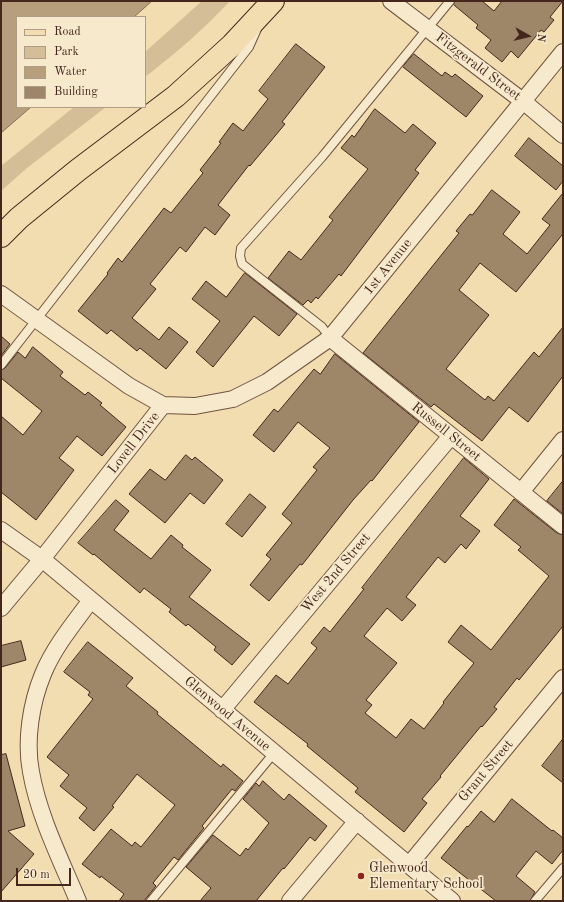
<!DOCTYPE html>
<html>
<head>
<meta charset="utf-8">
<style>
  body { margin:0 }
  #map { position:relative; width:564px; height:902px; overflow:hidden; background:#f1ddb0; font-family:"Old Standard TT",serif }
  canvas { display:block }
  .frame { position:absolute; inset:0; border:2px solid #45271d; pointer-events:none }
  .legend { position:absolute; left:16px; top:16px; width:130px; height:92px; box-sizing:border-box; background:#f6e9cc; border:1px solid #af9b86; margin:0; padding:5px 7px; list-style:none; font-size:12px; color:#45271d }
  .legend li { display:flex; align-items:center; gap:8px; height:20px }
  .legend b { width:20px; border:1px solid #af9b86 }
  .north { position:absolute; left:508px; top:16px; width:40px; height:40px; -webkit-text-stroke:3px #f6e9cc; paint-order:stroke; rotate:98deg; font-size:11px; font-weight:700; line-height:16px; text-align:center; color:#45271d }
  .north::after { content:''; display:block; margin:auto; width:14px; height:18px; background:#45271d; clip-path:polygon(50% 0,100% 100%,50% 72%,0 100%) }
  .scale { position:absolute; left:16px; top:868px; width:55px; height:18px; box-sizing:border-box; border:2px solid #45271d; border-top:0; padding-left:5px; font-size:12px; line-height:14px; white-space:nowrap; color:#45271d; -webkit-text-stroke:3px #f6e9cc; paint-order:stroke }
</style>
</head>
<body>
<div id="map">
<canvas width="564" height="902"></canvas>
<div class="frame"></div>
<ul class="legend">
<li><b style="height:5px;background:#f1ddb0"></b>Road</li>
<li><b style="height:11px;background:#d4be97"></b>Park</li>
<li><b style="height:11px;background:#b79f7e"></b>Water</li>
<li><b style="height:11px;background:#9e8669"></b>Building</li>
</ul>
<div class="north">N</div>
<div class="scale">20 m</div>
</div>
<script>
const context = document.querySelector('canvas').getContext('2d');
context.lineJoin = 'round';
function fillPath(path, color) { context.fillStyle = color; context.fill(path, 'evenodd'); }
function stroke(path, color, width, dash) { context.strokeStyle = color; context.lineWidth = width; context.lineCap = dash ? 'butt' : 'round'; context.setLineDash(dash || []); context.stroke(path); }
function write(font, color, halo, rows, align = 'center') {
  context.font = font + ' "Old Standard TT",serif'; context.lineWidth = 3.5; context.setLineDash([]); context.textBaseline = 'middle'; context.strokeStyle = halo; context.fillStyle = color; for (const [text, x, y, turn = 0] of rows) {
    context.save(); context.translate(x, y); context.rotate((+turn || 0) * Math.PI / 180); context.textAlign = isNaN(turn) ? turn : align; if (halo) context.strokeText(text, 0, 0); context.fillText(text, 0, 0); context.restore();
  }
}
fillPath(new Path2D(`
  M202,1H230C204,29 175,54 145,77V52Z
  M74,107H106L27,168L1,191V166Z`), '#d4be97');
const water = new Path2D(`
  M1,1H152L134,17H17V107H31L1,133Z`);
fillPath(water, '#b79f7e');
stroke(water, '#896f57', 1);
const building = new Path2D(`
  M455,1H482L494,11L502,1H563L550,17L554,20L544,32L541,30L518,58L511,51L502,62L485,48L491,40L476,28L478,25L454,5Z
  M296,44L325,67L282,122L285,124L250,166L249,165L218,205L230,215L215,235L205,227L186,252L180,247L150,284L156,289L132,318L159,340L169,327L188,342L166,369L140,348L137,351L111,330L107,334L78,311L108,274L107,273L118,258L122,262L164,208L171,213L203,173L200,170L221,143L219,142L233,123L243,131L268,99L259,91Z
  M414,54L442,76L445,72L452,77L455,74L483,96L466,117L403,67Z
  M375,109L405,133L413,124L436,143L415,170L419,173L341,276L339,274L318,299L316,297L311,303L308,300L303,305L268,278L289,251L301,260L333,220L329,217L368,169L341,148L352,135L354,137Z
  M529,138L563,166V181L556,190L515,156Z
  M492,190L520,212L503,234L527,254L550,225L542,219L563,193V236L562,235L516,292L480,263L459,290L489,315L446,369L485,400L488,396L494,401L534,352L539,357L563,327V376L528,422L509,407L482,441L434,404L431,407L363,353L459,233L456,231L470,214L472,215Z
  M245,273L297,314L279,336L254,316L213,367L196,352L220,321L192,299L206,281L226,297Z
  M1,336L10,344L1,356Z
  M33,347L63,372L60,376L85,395L88,392L102,403L100,405L126,427L102,456L77,436L59,458L74,470L36,520L1,492V416L23,435L42,411L1,378V370L5,368L18,352L25,358Z
  M335,354L419,422L372,481L371,480L353,500L302,565L300,564L269,601L250,585L271,559L266,555L292,523L282,514L317,470L313,467L330,448L298,422L274,452L253,435L274,409L278,412L314,369L320,374Z
  M186,455L192,460L195,457L223,480L204,504L190,493L165,523L129,494L150,469L165,480Z
  M464,458L489,479L460,516L480,531L466,549L461,544L445,563L438,557L406,597L416,605L402,621L387,608L364,636L397,663L366,700L372,705L365,713L396,738L411,719L424,729L444,703L443,702L474,663L448,642L461,625L491,650L549,576L518,550L521,547L494,525L514,499L557,533L563,535V626L519,680L517,678L494,707L497,709L482,727L481,726L440,776L441,777L422,799L427,803L404,832L355,792L358,788L307,746L308,744L254,702L276,675L288,684L317,648L311,643L324,627L330,632L364,589L362,588Z
  M563,481V514L547,501Z
  M250,494L266,507L242,537L226,524Z
  M116,500L129,511L114,530L151,559L171,535L183,545L182,547L211,570L189,597L250,644L232,665L214,650L216,647L188,624L186,626L169,612L171,609L144,588L140,593L94,554L93,555L78,543Z
  M21,641L26,660L1,667V646Z
  M88,642L133,678L126,686L158,712L157,714L221,767L223,764L243,781L235,791L232,789L202,826L204,828L178,860L174,857L153,883L156,886L144,901H119L124,894L101,876L100,878L82,864L111,829L132,846L135,842L141,847L175,805L137,774L112,806L114,807L94,831L79,818L87,808L60,786L69,775L47,757L93,699L88,695L90,692L64,672Z
  M563,739V783L542,766Z
  M6,754L25,826L8,831L34,854L1,892V755Z
  M263,781L284,800L289,794L327,826L315,841L310,837L284,869L283,868L256,901H200L211,888L186,867L213,835L240,856L246,848L248,850L269,823L243,799L256,783L259,786Z
  M512,799L552,831L553,830L563,838V850L552,864L536,851L516,876L535,892L530,901H496L441,858L467,826L468,827L481,811L494,822Z`);
fillPath(building, '#9e8669');
stroke(building, '#45271d', 1);
const service = new Path2D(`
  M330,338L322,327L242,264L240,256L241,248L322,157L450,1
  M1,365L249,47L257,29
  M151,901L274,753
  M535,901L563,868`);
const minor = new Path2D(`
  M391,1L524,102L563,135
  M1,294L129,386L163,405L195,406L233,399L267,382L330,338L563,52
  M330,338L563,526
  M521,492L563,440
  M1,530L42,559L452,901
  M1,608L42,559L163,405
  M222,710L451,436
  M409,865L563,678
  M78,901C61,860 39,817 31,772C25,741 31,703 43,674C54,647 74,623 91,600
  M290,901L357,821`);
const primary = new Path2D(`
  M1,236L19,218L78,170L176,96L232,45L273,1`);
stroke(service, '#705442', 10);
stroke(minor, '#705442', 18);
stroke(primary, '#45271d', 24);
stroke(service, '#f6e9cc', 8);
stroke(minor, '#f6e9cc', 16);
stroke(primary, '#f1ddb0', 22);
for (const [x, y, r, color] of [
  [361,876,4,"#8f2418"]
]) { const dot = new Path2D(); dot.arc(x, y, r, 0, 2 * Math.PI); context.fillStyle = color; context.fill(dot); stroke(dot, '#f6e9cc', 1.5); }
write('14px', '#45271d', '#f6e9cc', [
  ["Fitzgerald Street",478,67,37],
  ["1st Avenue",388,267,-51],
  ["Russell Street",446,432,39],
  ["Lovell Drive",134,443,-52],
  ["West 2nd Street",336,573,-50],
  ["Glenwood Avenue",227,714,40],
  ["Grant Street",486,771,-50]
]);
write('14px', '#45271d', '#f6e9cc', [
  ["Glenwood",369,868],
  ["Elementary School",369,884]
], 'left');
</script>
</body>
</html>
